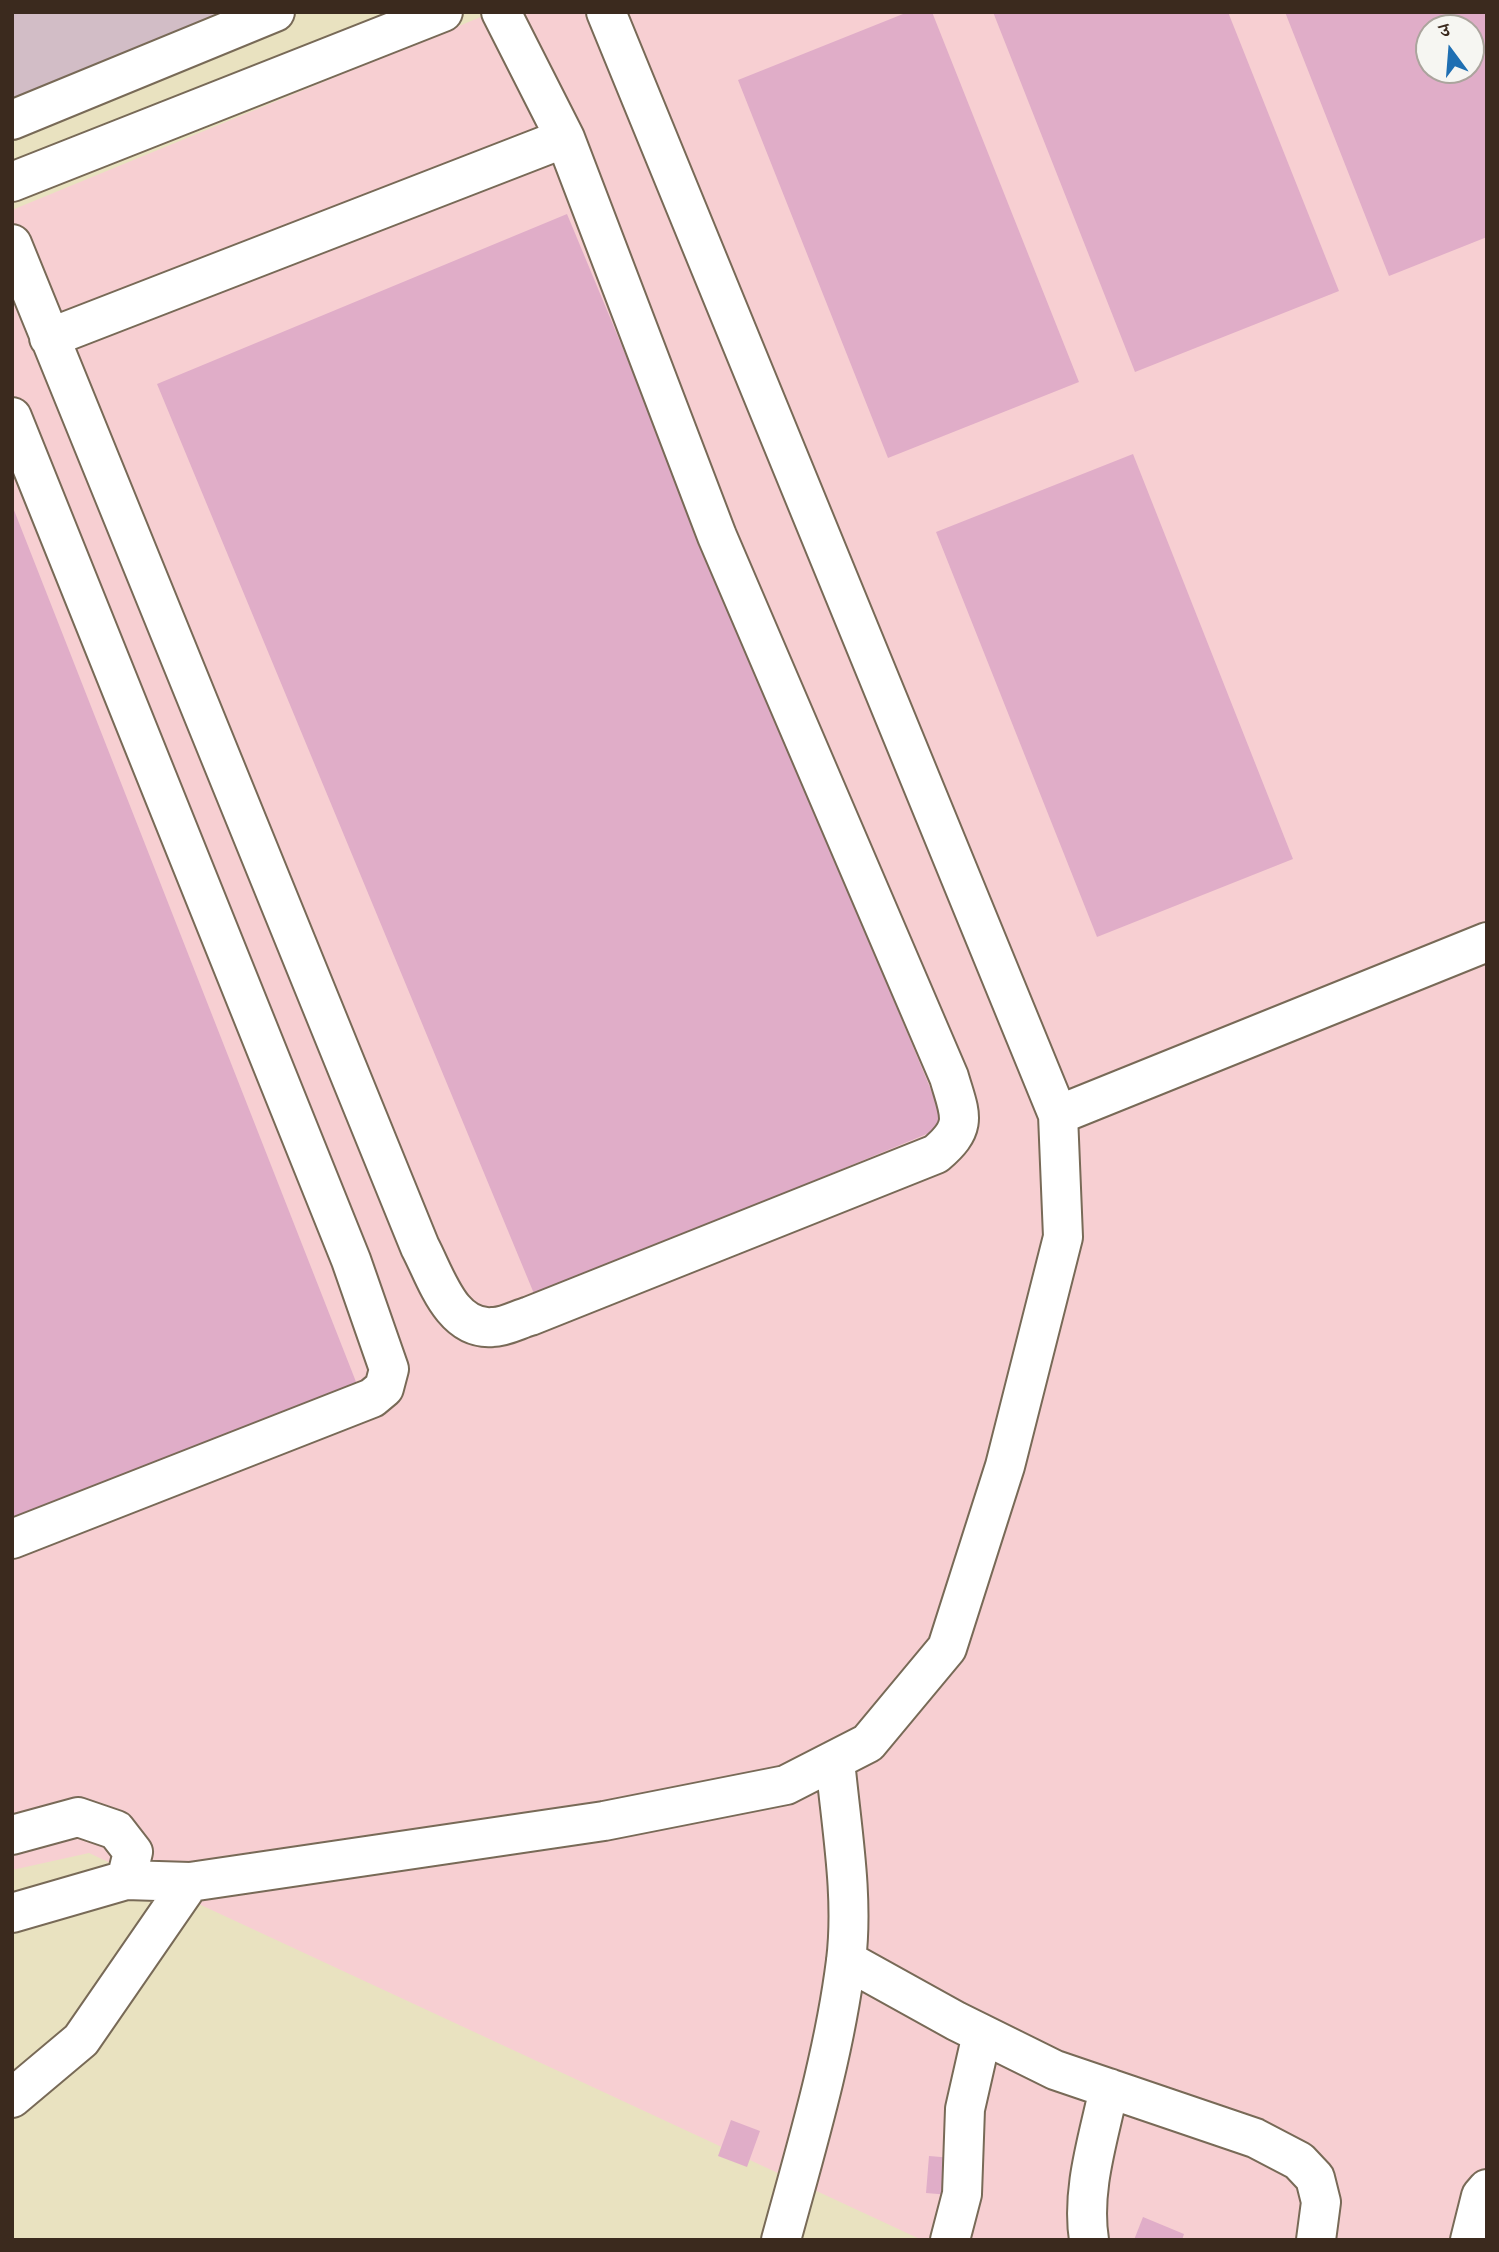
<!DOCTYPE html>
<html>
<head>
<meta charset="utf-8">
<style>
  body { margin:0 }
  #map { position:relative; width:1499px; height:2252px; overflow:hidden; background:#e9e2c0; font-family:Cardo,"Noto Serif Devanagari",serif }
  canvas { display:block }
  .frame { position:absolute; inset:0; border:14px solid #3b2a1e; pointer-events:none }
  .north { position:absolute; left:1415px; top:14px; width:70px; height:70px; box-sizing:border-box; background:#f6f6f2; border:2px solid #aba49d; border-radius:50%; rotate:344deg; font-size:19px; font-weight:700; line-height:28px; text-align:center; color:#3b2a1e }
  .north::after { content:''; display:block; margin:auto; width:24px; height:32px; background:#1f6fb2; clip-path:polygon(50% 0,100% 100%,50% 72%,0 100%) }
</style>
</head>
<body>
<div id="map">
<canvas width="1499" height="2252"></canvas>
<div class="frame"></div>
<div class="north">उ</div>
</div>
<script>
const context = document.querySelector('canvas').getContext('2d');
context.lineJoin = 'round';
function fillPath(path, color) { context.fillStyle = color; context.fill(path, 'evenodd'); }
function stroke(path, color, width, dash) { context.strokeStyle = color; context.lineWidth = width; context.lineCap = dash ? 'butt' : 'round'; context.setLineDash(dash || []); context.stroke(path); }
fillPath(new Path2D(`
  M493,12H1487V2240H922L89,1853L12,1870V210ZM1429,28H1471V70H1429Z`), '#f7cfd2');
fillPath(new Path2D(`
  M12,12H249L12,109Z`), '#d2bdc6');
fillPath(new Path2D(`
  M908,12H932L1079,382L888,458L738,80Z
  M993,12H1228L1339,291L1135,372Z
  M1285,12H1487V237L1389,276ZM1429,28H1471V70H1429Z
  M567,214L946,1126L535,1296L157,384Z
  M1133,454L1293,859L1097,937L936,532Z
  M12,505L360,1392L12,1528Z
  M731,2120L760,2131L747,2167L718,2156Z
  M929,2156L953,2158L950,2195L926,2193Z
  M1143,2217L1184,2234L1182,2240H1134Z`), '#e0adc8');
const minor = new Path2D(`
  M12,120L275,12
  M12,182L443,12
  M12,244L420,1247C436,1277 451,1331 493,1327C505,1327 519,1319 530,1316L936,1154C969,1126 960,1115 949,1077L717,536L565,138L501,12
  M49,338L565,138
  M12,417L351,1260L389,1369L384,1388L372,1398L12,1539
  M1058,1115L1487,942
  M12,1835L78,1817L116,1830L133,1852L126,1880L12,1913
  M126,1880L190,1882L604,1821L786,1785L868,1743L947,1648L1005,1466L1063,1237L1058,1115L606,12
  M846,1960L956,2021L1055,2070L1255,2138L1299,2161L1315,2178L1321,2202L1316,2240
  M12,2098L81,2040L190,1882
  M781,2240C806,2148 834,2056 846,1961C854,1895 841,1826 835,1760
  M950,2240L962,2194L965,2109L982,2034
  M1089,2240C1081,2189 1099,2137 1109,2088
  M1470,2240L1481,2196L1487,2189`);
stroke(minor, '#786a57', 42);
stroke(minor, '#fff', 38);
</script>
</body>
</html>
